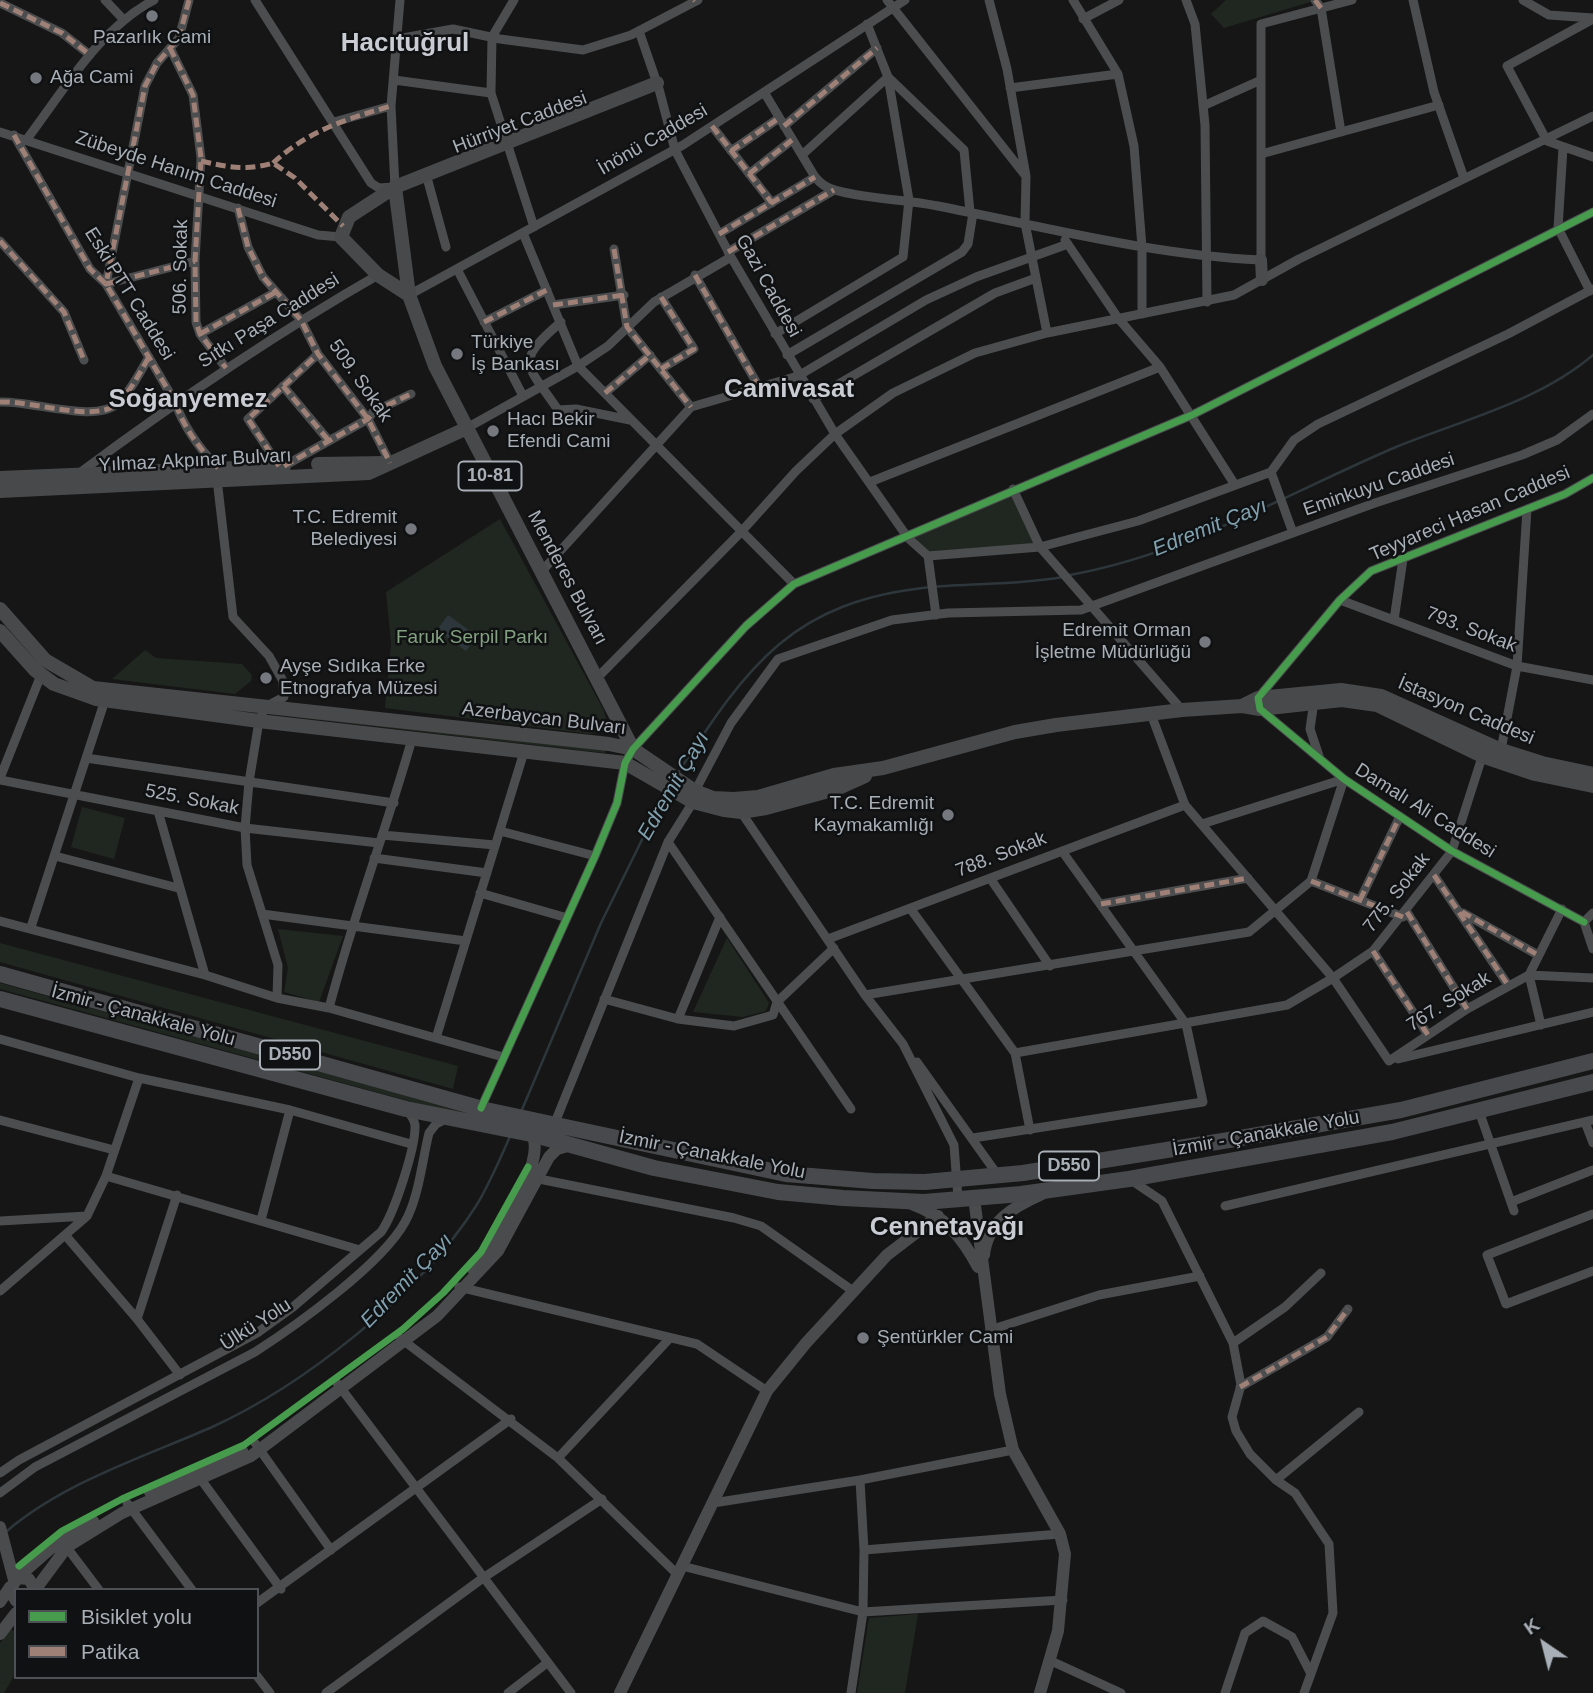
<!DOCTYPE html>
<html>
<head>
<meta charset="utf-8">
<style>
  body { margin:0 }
  #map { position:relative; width:1593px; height:1693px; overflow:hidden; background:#161616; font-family:Helvetica,sans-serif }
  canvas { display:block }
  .legend { position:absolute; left:14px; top:1588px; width:245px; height:91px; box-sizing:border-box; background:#101112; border:2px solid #4d5054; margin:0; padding:9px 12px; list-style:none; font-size:21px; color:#a8afb7 }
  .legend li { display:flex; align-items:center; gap:14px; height:35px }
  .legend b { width:35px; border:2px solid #4d5054 }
  .north { position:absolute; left:1509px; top:1609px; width:70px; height:70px; -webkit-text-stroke:5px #101112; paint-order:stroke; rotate:325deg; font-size:19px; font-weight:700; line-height:28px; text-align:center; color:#a8afb7 }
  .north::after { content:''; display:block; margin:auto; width:24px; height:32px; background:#a8afb7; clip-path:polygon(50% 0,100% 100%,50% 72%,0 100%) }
</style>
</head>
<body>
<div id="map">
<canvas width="1593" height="1693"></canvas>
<ul class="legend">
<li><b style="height:9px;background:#469c4c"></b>Bisiklet yolu</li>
<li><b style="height:9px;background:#9e8076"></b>Patika</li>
</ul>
<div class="north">K</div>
</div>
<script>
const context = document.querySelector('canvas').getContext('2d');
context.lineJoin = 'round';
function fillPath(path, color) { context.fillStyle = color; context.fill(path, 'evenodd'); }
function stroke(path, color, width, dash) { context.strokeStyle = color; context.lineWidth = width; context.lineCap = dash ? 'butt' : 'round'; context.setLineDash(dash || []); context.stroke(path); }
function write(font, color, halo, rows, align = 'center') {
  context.font = font + ' Helvetica,sans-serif'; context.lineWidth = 5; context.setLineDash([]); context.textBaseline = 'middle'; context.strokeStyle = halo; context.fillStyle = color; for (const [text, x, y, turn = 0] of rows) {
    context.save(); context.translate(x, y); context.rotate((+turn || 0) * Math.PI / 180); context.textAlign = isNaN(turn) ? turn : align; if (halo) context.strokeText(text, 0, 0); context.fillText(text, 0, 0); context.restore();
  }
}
fillPath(new Path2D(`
  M1226,0H1317L1224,28L1211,14Z
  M1013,489L1040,547L928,556L908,538Z
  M500,519L603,709L606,718L600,731L591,734L385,708L391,643L386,592Z
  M145,650L156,658L242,664L252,675L251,681L235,694L112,679Z
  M296,714L605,750V753L292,717Z
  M82,807L125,818L114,859L71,847Z
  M278,929L343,936L319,1002L284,992L288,968Z
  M727,938L769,1003L766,1011L743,1017L693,1012Z
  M0,943L458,1066L453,1089L0,962Z
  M0,983L487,1118L445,1111L0,989Z
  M918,1614L905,1693H857L869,1618Z
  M11,1629L16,1633V1673L4,1693H0V1643Z`), '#202720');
fillPath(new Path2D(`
  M448,615L477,636L466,651L437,630Z`), '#2d373b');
stroke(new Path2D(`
  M1070,575C1187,554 1288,493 1396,447C1462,420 1538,402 1593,355
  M678,773C748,665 792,601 931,587C975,583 1019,585 1063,577
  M521,1112L601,923L665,793
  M7,1531C63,1483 143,1457 210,1428C303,1386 421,1293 476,1206C490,1183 500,1159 511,1134`), '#2d373b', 2.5);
stroke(new Path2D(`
  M105,0L123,19
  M189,0L179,38L157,63L145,86L106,284L195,261
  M255,0L371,183L379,188L395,187L391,106L400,0
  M514,0L492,37L491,93L534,227
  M887,0L1025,175
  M989,0L1007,69L1026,176L1025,223L1047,333
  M1073,0L1118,74L1134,146L1142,247V314
  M1186,0L1195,24L1205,125L1207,302
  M1315,0L1321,8L1341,132
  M1413,0L1434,92L1464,178
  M1523,0L1549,15L1593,18
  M0,3L62,33L90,55
  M1083,19L1119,0
  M1593,19L1507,66L1547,141L1593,157
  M639,31L659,89L675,150L731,257L835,434L908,538L928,556L1040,547L1138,521L1271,472L1294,440L1318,424L1508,334L1593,289
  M397,39L453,29L500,39L583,50L631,35L698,0
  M170,48L193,95L201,158L195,261L196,322L200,334L226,368
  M394,80L491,93
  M1010,88L1118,74
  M764,92L815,177C820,183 825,187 832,189C861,199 906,199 938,206C1045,227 1152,255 1261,260V24L1352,0
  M1203,106L1261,80
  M334,122L391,106
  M712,126L772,203
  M784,126L877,48
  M0,132L318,235L341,237
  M14,135L90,269L106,284L175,402C184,428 199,448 218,468
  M27,139C64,90 99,29 154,0
  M1563,148L1558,228L1590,291
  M731,151L779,118
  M1261,154L1439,105
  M802,155L888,77L964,150L970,212
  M426,174L446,247
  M749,174L792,140
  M238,208L248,247L263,277L301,320L318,354L368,419L390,463
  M523,233L578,366L794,584
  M719,234L815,177
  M1065,240L1118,318L1160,367L1235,485
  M0,241L64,312L84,360
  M614,249L627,327L691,407
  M728,252L834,190
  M457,269L523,396
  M695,275L759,387
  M409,295L683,145L905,0
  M553,305L624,295
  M484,322L547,290
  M561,322C513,363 527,364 558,410L576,409L630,420
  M200,334L276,292
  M775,334L903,257L909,200L888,77L867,24
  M787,355L962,252L968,244L973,213
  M661,369L694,349L661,297
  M283,386L329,441
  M605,393L650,355
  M813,399L995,293L1036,278
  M0,402C31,400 96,424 118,403C131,391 140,372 149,357
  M465,429L578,366L608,346L654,302L731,257
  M279,466L248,419L318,354
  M284,466L368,419L373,412L411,394
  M1271,472L1293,533
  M78,474C175,402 273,335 378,275
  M217,479L233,617L269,656L283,681L284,697L265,707L259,721L249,782L245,828L247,865L278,965L277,998
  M870,482L1160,367
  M1013,489L1040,547L1182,710
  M928,556L936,615
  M541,572L691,407L798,376L926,300L976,277L1068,244
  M1340,600L1517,666L1593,680
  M1394,620L1403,559
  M598,677L741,532L796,471L835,434L893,393L975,353L1047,333L1234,295L1299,259L1593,116
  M1314,701L1310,729L1320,759
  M1151,714L1185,805L1333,978L1389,1061
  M1501,750L1517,666L1527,509
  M86,758L394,803
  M0,778L41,675
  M0,780L245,828L379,843
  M695,791L731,723L778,659L892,620L948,613L1081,610L1375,503L1522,455L1557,440L1593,414
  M739,809L865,995L903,1044L954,1145L958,1198
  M158,811L205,975L277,998L329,1008L503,1057
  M1202,824L1344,779
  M500,831L595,856
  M382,835L495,845
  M668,842L851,1109
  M55,856L178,888
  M374,858L487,873
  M1434,875L1508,985
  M990,878L1050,966
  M1311,881L1403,917
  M480,893L564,917
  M1360,900L1400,816
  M1101,904L1248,878
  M910,908L1015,1053L1030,1130
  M1407,912L1467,1009
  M1463,913L1538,955
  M262,914L466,941
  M0,921L205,975
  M1584,922L1452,851L1344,779L1260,709L1258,698L1340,600L1371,571L1565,494L1593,478
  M1584,922L1593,949
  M1584,922L1593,913
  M31,927L105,700
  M828,939L1185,805
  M1373,951L1428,1035
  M865,995L1249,932L1311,881L1344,779
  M604,999L678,1019L720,917
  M329,1008C353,917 386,830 412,739
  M678,1019L734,1026L773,1015L777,1002L834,948
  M1541,1025L1529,975L1562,909
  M436,1038L524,752
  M0,1039L139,1078L290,1110L411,1144
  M1015,1053L1287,1005L1333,978L1373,951L1452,851L1483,754
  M1398,1059L1593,1012
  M1389,1061L1467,1009L1529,975L1593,978
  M917,1062L997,1174
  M481,1108L595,856L617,803L625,763L633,749L746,626L794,584L1192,415L1593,212
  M1479,1111L1514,1211
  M0,1120L114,1150
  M1585,1122L1593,1143
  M554,1125L668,842L693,802
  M973,1138L1203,1102L1186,1024L1062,851
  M106,1176L360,1250
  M534,1178L734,1218L761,1226L853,1291
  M1131,1180L1162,1201L1233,1343L1241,1385L1232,1417L1236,1431L1250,1454L1276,1480L1295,1493L1329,1544L1333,1613L1304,1693
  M177,1195L137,1319L180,1375
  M1511,1202L1593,1170
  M1225,1206L1593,1120
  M1593,1214L1487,1255L1506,1304L1593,1271
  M261,1220L290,1110
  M0,1221L87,1216
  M66,1236L137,1319
  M459,1287L697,1344L767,1391
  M0,1291L87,1216L106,1176L139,1078
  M990,1330L1099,1295L1200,1276
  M400,1338L558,1458L678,1575
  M1233,1343L1285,1307L1321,1273
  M337,1383L571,1693
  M1240,1387L1327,1337L1348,1309
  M255,1443L331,1550
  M558,1458L670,1338
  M0,1473L19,1460L257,1333L293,1307L381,1232C394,1214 416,1147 415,1125C414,1119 411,1115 407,1110
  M197,1474L281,1589
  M1276,1480L1359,1412
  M0,1493L35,1467L255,1352C297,1325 382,1264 405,1222C419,1197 422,1161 429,1133L436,1124L446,1119
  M127,1503L192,1590
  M713,1503L860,1480
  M65,1545L99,1590
  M864,1550L1060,1534
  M682,1566L863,1612L1063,1600
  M257,1603L511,1419
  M1049,1660L1121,1693
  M257,1676L270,1693
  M326,1693L483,1578L602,1499
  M508,1693L547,1663
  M851,1693L863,1612L864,1550L860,1480L1013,1450
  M1225,1693L1245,1633L1263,1621L1292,1637L1311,1674`), '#4b4d4f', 9);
stroke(new Path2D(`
  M1261,260L1262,280
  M974,1198L1000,1394L1013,1450L1060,1534L1065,1554L1058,1631L1040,1693
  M912,1204C945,1216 962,1237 978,1267
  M984,1255C988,1221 1013,1207 1042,1194
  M473,1269C491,1249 550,1158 531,1134
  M150,1492L242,1451
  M0,1527L14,1580
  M17,1578L50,1549L93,1521
  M35,1590L67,1547L122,1513L251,1456L437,1316L498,1251L549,1157L557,1149L571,1145
  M16,1601L10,1591L17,1578L29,1579L35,1590
  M0,1602L10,1587
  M0,1634L16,1613
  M620,1693L767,1391L806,1343L887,1255L938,1216`), '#4a4b4d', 12);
stroke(new Path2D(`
  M395,187L409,295L435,366L633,749
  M409,295L378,275L341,237L349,217L395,187L657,83
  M318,464L386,463
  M0,478L284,466
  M0,491L369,473L465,429
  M0,609L45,660L93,688L609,744L633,749L695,791L713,798L734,799L758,797L834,775L883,768L1015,732L1056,725L1182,710L1242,706L1260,709L1342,700L1377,705L1482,756L1535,774L1593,786
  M0,631L35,670L54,684L96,699L259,721L625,763L693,802L724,810L741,812L766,808L836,789L865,776
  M1242,706L1258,698L1341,690L1381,696L1501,750L1542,763L1593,774`), '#48494b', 14);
stroke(new Path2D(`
  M0,974L486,1110L786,1174L873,1181L925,1182L1023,1173L1229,1140L1401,1110L1593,1061
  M0,999L406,1109L531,1134L654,1168L778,1192L843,1198L924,1202L1021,1194L1129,1179L1392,1132L1593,1082`), '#48494c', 16);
stroke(new Path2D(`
  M189,0L179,38L157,63L145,86L106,284L195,261
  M694,0L695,1
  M1315,0L1321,8
  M0,3L62,33L90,55
  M170,48L193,95L201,158L195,261L196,322L200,334L226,368
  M712,126L772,203
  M784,126L877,48
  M14,135L90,269L106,284L175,402C184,428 199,448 218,468
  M731,151L779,118
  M201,161C227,167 247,171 273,163L295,178L343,226
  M273,163C308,131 346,119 391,106
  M749,174L792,140
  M238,208L248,247L263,277L301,320L318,354L368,419L390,463
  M719,234L815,177
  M0,241L64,312L84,360
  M614,249L627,327L691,407
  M728,252L834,190
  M695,275L759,387
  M553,305L624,295
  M484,322L547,290
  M200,334L276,292
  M661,369L694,349L661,297
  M283,386L329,441
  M605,393L650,355
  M0,402C31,400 96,424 118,403C131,391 140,372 149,357
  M279,466L248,419L318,354
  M284,466L368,419L373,412L411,394
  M1434,875L1508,985
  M1311,881L1403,917
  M1360,900L1400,816
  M1101,904L1248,878
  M1407,912L1467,1009
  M1462,912L1538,955
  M1373,951L1428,1035
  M1240,1387L1327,1337L1348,1309`), '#9e8076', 5, [10, 5]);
stroke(new Path2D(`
  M1584,922L1452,851L1344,779L1260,709L1258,698L1340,600L1371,571L1565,494L1593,478
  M481,1108L595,856L617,803L625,763L633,749L746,626L794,584L1192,415L1593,212
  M19,1566L62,1531L122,1499L244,1445L403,1329L443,1293L481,1252L528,1167`), '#469c4c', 7);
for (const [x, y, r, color] of [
  [152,16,7,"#75797f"],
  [36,78,7,"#75797f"],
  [457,354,7,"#75797f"],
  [493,431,7,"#75797f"],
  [411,529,7,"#75797f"],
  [1205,642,7,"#75797f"],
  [266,678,7,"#75797f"],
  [948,815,7,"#75797f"],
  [863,1338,7,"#75797f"]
]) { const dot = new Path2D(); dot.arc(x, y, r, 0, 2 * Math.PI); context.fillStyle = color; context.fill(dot); stroke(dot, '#101112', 2.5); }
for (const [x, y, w] of [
  [490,476,63],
  [290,1055,60],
  [1069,1166,60]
]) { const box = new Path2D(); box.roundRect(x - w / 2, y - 14.5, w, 29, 5); context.fillStyle = '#101112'; context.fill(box); stroke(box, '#a8afb7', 2); }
write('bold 18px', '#a8afb7', null, [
  ["10-81",490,476],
  ["D550",290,1055],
  ["D550",1069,1166]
]);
write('19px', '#a8afb7', '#101112', [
  ["Pazarlık Cami",152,38,"center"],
  ["Ağa Cami",50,78],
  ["Türkiye",471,343],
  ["İş Bankası",471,365],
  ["Hacı Bekir",507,420],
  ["Efendi Cami",507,442],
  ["T.C. Edremit",397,518,"right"],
  ["Belediyesi",397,540,"right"],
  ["Edremit Orman",1191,631,"right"],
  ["İşletme Müdürlüğü",1191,653,"right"],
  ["Ayşe Sıdıka Erke",280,667],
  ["Etnografya Müzesi",280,689],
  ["T.C. Edremit",934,804,"right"],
  ["Kaymakamlığı",934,826,"right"],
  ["Şentürkler Cami",877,1338]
], 'left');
write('19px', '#a8afb7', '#101112', [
  ["Hürriyet Caddesi",520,123,-21],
  ["İnönü Caddesi",653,140,-30],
  ["Zübeyde Hanım Caddesi",176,170,18],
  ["506. Sokak",181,267,-89],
  ["Gazi Caddesi",768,286,61],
  ["Eski PTT Caddesi",129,294,58],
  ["Sıtkı Paşa Caddesi",269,321,-32],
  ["509. Sokak",360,381,55],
  ["Yılmaz Akpınar Bulvarı",195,461,-3],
  ["Eminkuyu Caddesi",1379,485,-19],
  ["Teyyareci Hasan Caddesi",1470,514,-23],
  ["Menderes Bulvarı",567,578,62],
  ["793. Sokak",1471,630,21],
  ["İstasyon Caddesi",1466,711,23],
  ["Azerbaycan Bulvarı",544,719,7],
  ["525. Sokak",192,800,11],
  ["Damalı Ali Caddesi",1425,811,32],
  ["788. Sokak",1001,855,-21],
  ["775. Sokak",1397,893,-52],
  ["767. Sokak",1449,1002,-32],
  ["İzmir - Çanakkale Yolu",143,1016,15],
  ["İzmir - Çanakkale Yolu",1266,1134,-10],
  ["İzmir - Çanakkale Yolu",712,1155,11],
  ["Ülkü Yolu",256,1325,-33]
]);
write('19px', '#83a180', '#101112', [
  ["Faruk Serpil Parkı",472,638]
]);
write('italic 21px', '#81a1b0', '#101112', [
  ["Edremit Çayı",1210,528,-22],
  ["Edremit Çayı",674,786,-60],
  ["Edremit Çayı",407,1281,-46]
]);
write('bold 26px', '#c9cdd3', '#101112', [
  ["Hacıtuğrul",405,44],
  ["Camivasat",789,390],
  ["Soğanyemez",188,400],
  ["Cennetayağı",947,1228]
]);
</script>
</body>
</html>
